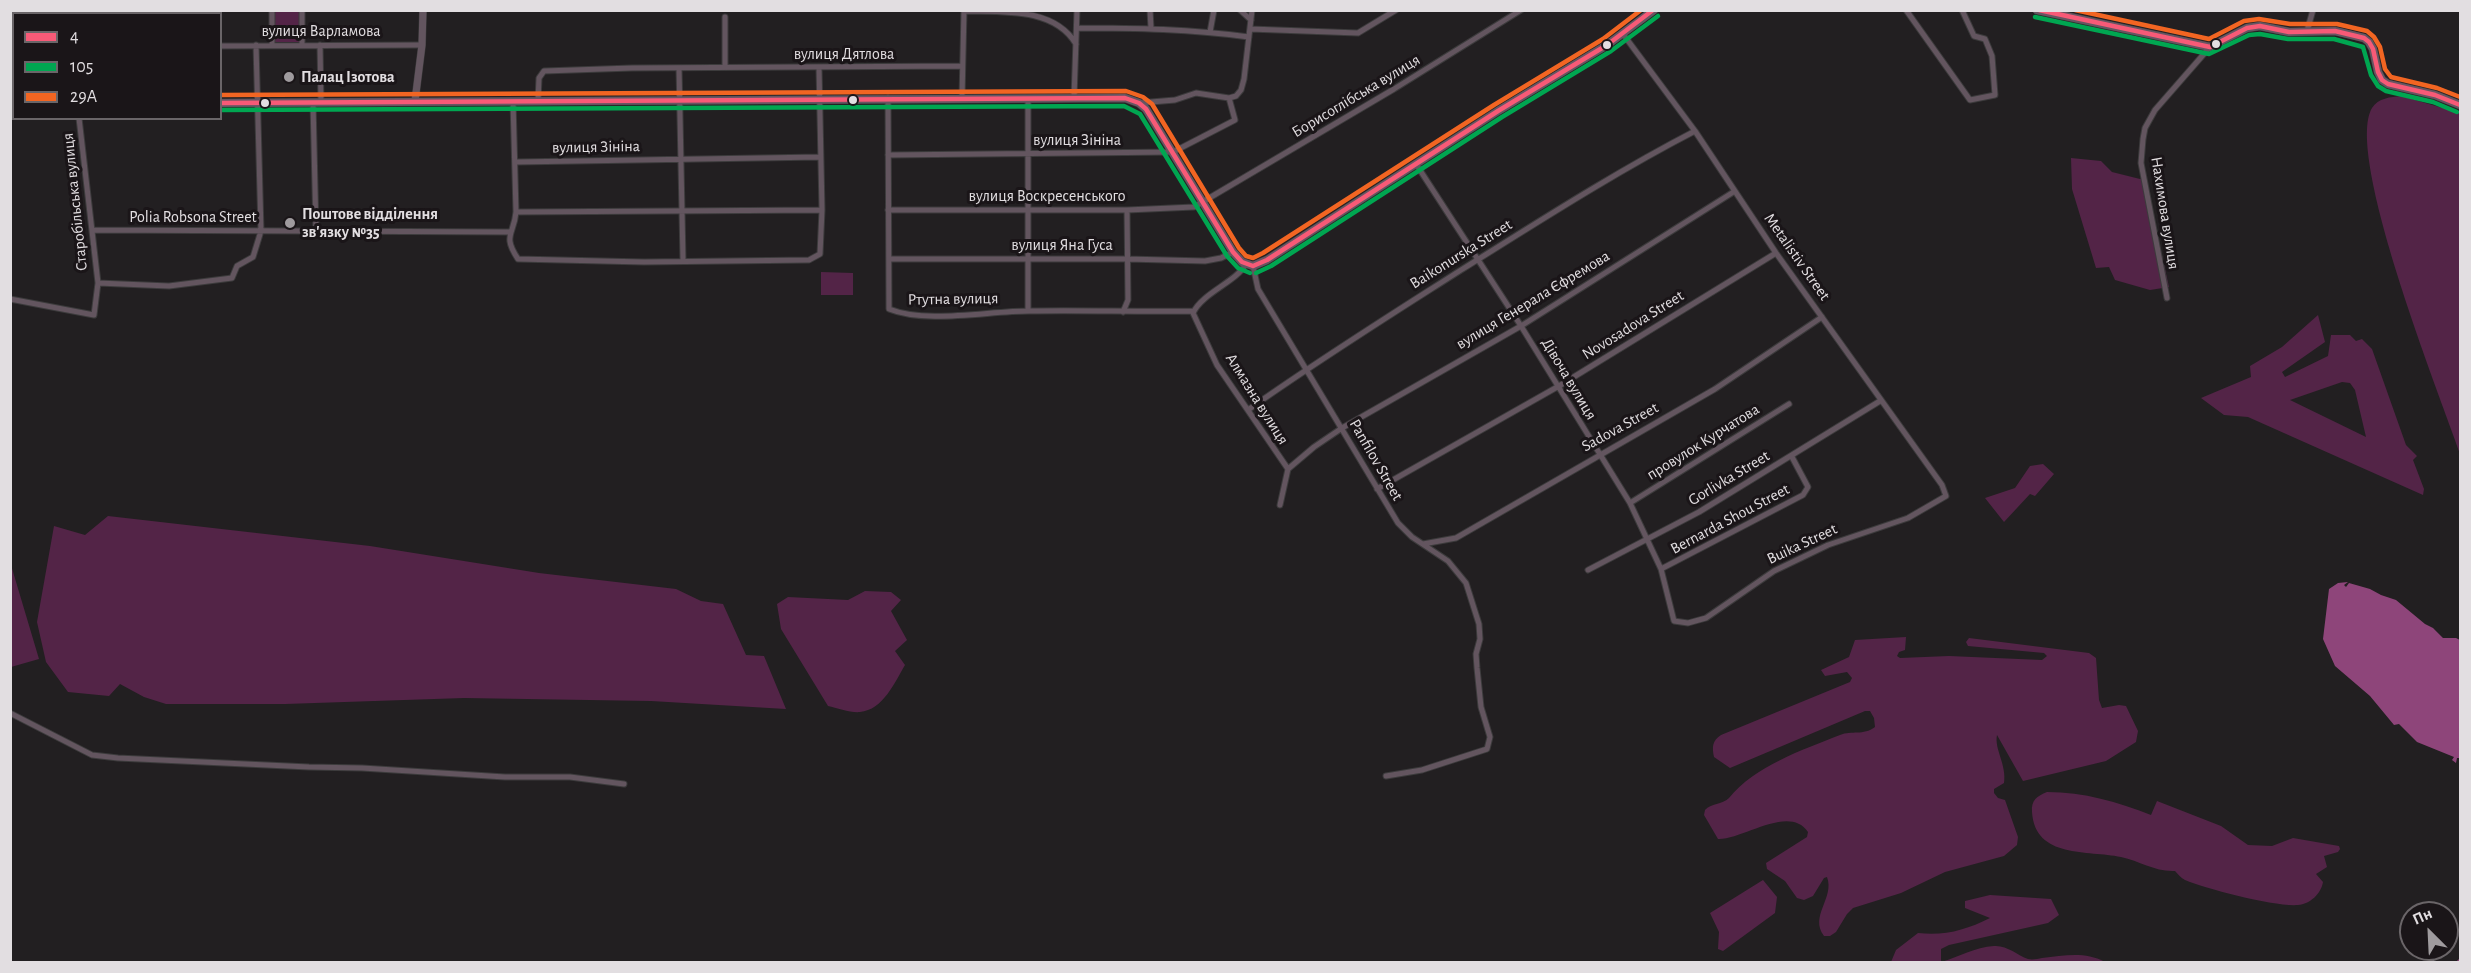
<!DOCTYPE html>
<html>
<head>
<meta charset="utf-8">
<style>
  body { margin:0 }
  #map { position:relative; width:2471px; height:973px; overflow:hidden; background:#221f21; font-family:"Alegreya Sans",sans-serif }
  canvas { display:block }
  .frame { position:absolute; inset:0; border:12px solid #e2dee1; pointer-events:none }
  .legend { position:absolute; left:12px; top:12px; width:210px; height:108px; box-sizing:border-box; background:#1a1518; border:2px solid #6a6568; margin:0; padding:8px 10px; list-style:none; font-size:18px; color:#e2dee1 }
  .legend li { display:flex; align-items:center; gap:12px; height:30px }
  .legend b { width:30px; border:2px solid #6a6568 }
  .north { position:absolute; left:2399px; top:901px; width:60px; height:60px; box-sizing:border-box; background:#1a1518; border:2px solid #6a6568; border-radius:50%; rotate:336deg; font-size:16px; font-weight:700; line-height:24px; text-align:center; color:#e2dee1 }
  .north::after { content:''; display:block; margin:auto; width:21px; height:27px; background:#9f9b9e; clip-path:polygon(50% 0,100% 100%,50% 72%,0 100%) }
</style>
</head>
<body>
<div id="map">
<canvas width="2471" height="973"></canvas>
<div class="frame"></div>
<ul class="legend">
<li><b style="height:8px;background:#f75a77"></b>4</li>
<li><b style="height:8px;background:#00a651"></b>105</li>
<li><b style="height:8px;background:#f26522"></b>29A</li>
</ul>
<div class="north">Пн</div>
</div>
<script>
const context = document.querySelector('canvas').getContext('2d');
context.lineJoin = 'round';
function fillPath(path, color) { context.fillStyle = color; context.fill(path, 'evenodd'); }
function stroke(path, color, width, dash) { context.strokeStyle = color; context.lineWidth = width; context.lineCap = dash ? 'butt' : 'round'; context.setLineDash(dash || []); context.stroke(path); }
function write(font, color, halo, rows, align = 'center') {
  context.font = font + ' "Alegreya Sans",sans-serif'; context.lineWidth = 6; context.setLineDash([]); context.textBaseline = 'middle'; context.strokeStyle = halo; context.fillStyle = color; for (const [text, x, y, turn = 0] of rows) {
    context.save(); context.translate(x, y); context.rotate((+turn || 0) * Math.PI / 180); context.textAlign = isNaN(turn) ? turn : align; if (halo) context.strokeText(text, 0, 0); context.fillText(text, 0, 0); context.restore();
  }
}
fillPath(new Path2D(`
  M273,11H300V42H273Z
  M2401,96L2460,113V453C2440,395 2344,155 2372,108C2378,98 2391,97 2401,96Z
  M2071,158L2101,161L2112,172L2140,179L2145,178L2169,287L2150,290L2115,280L2109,267L2096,268L2072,189Z
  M821,272L853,273V295H821Z
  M2318,315L2325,342L2282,372L2285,377L2328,356L2331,335H2350L2356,341L2362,339L2372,349L2406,445L2417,456L2413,460L2424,489L2423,495L2248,417L2224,415L2201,398L2251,377L2250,366L2282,347ZM2342,382L2350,383L2355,390L2366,437L2290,400Z
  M2043,464L2054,474L2035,496L2030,494L2004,522L1985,498L2015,488L2030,466Z
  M108,516L370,546L539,573L676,589L701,601L723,604L746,655L764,656L786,709L651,701L464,698L285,704H166L144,697L120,684L109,696L68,692L46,662L37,622L54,526L85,535Z
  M11,565L39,659L11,667H10Z
  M865,591L891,592L901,600L891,611L907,640L895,651L905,665C895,682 883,710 860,712C851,713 837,708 828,706L781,629L777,604L788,597L848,600Z
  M1906,637L1905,650L1899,652L1897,656L1900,658L1949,656L2042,660L2047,656L2044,653L1968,646L1966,642L1969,638L2089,653L2096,658L2099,700L2102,708L2119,705L2126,706L2138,731L2136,742L2106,761L2023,781L1997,735C1994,749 2007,765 2004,783L1994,789V793L1998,798L2005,800L2018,837L2017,845L2004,856L1945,872L1901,893L1853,908L1847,914L1836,932L1830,936H1824C1809,916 1835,898 1827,877L1824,878L1813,896L1804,900L1797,898L1785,881L1767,869L1766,863L1807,837L1808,832C1789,804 1743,840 1718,839L1704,815L1705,810C1711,803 1722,805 1729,798C1755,766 1802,750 1840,735C1852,730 1863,736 1875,727L1874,718L1870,711H1865L1730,768L1714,757C1712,747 1712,741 1721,735L1850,682L1852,678L1847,672L1825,676L1821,670L1849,657L1855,640Z
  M2047,792C2084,792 2118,802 2151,815L2157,801L2221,826L2248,845L2272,846L2293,838L2339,846L2340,849L2338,852L2324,856L2327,867L2316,874L2323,882C2321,894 2310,904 2298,905C2276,907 2206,889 2185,880C2181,878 2178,874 2175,871C2155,872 2140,861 2121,857C2088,850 2035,859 2032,812C2031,800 2037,796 2047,792Z
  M1763,880L1777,897L1775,913L1723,951L1718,949L1719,932L1710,913Z
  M1990,895L2051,899L2059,915L2048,923L1949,945L1941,949V962C1959,957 1975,947 1994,946C2007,945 2017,955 2028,959C2032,960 2038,959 2042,958C2064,956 2084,951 2105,962H1891L1896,950L1918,933C1945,936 1966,930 1990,918L1965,908V901Z`), '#532447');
fillPath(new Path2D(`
  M2348,582L2344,585L2346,587L2349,583L2370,589L2381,595L2396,600L2425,624L2433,628L2443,638H2456L2460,640V758H2457L2456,763L2452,760L2454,757L2417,742L2399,724L2394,725L2370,696L2335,666L2323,639L2329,589L2338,583Z`), '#8e457a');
stroke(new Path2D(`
  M2457,962L2460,959`), '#8e457a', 1.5);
const minor = new Path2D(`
  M67,10L68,14
  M153,10V14
  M272,10V44
  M302,10V44
  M1150,10L1151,28
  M1240,10L1251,20
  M1906,10L1970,100L1995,95L1992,56L1985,39L1974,36L1962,10
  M964,11C1002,12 1054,7 1076,44
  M1077,28C1135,28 1191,29 1249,37
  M1250,29L1358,33L1396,10
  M2307,31L2313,10
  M1210,32L1214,10
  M320,45L321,102
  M220,46L422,45
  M725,67V17
  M679,68L683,260
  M888,98L889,309C926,324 988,311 1029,311C1084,310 1139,312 1194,311
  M962,98L964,10
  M1028,98V311
  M1074,98L1077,10
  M513,101L516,212C514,235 502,235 518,259L644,262L809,260L820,254L822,210L819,68
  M538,101L539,78L544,71L632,68L962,66
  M313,102L316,231
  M1139,103L1175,100L1196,93L1229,98L1236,96L1241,90L1244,79L1252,10
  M888,155L1173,152L1235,120L1229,98
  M516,162L820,157
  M1416,164L1521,326L1630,503L1661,569L1674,621L1688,623L1706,618L1774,571L1828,545L1908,518L1946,496L1942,485L1776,253L1695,131L1623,34
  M888,210H1127L1194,207L1394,89L1521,10
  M516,212L822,210
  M93,230L509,232
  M889,259H1127L1205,261L1221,258L1233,252
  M1246,264C1236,282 1202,293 1193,313L1217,365L1288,469
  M1253,266L1258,289L1398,523L1412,537L1448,561L1466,583L1479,624L1480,639L1476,654L1477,668L1481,707L1490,737L1487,749L1422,770L1386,776
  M98,283L169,286L232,278L237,266L253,257L261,231L256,45
  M2167,298L2141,163L2143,139L2145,128L2155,110L2210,47
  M10,299L94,315L98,283L79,118
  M1123,312L1128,300L1127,210
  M1248,410C1317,361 1389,316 1461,270C1538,222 1614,173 1695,131
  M1288,469L1314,447L1342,428L1521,326L1735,191
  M1377,489L1559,386L1776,253
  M1630,503L1789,404
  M1280,505L1288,469
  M1423,544L1456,538L1715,389L1822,317
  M1661,569L1803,495L1808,487L1792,457
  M1588,570L1699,512L1880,401
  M10,713L92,755L118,758L309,767L362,768L505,777H570L624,784`);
const tertiary = new Path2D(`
  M415,101L422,45L423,10`);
const secondary = new Path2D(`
  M2037,10L2210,47L2247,28L2260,26L2289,32L2335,31L2364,38L2369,42L2373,49L2378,72L2382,80L2388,84L2435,95L2460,105
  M220,103L1125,98L1139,103L1146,109L1233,252L1242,262L1253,266L1267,260L1498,111L1607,45L1654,10
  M10,105H14`);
stroke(minor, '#3c3b3c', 7);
stroke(tertiary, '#3c3b3c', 8);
stroke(secondary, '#3c3b3c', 9);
stroke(minor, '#63555f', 5);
stroke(tertiary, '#63555f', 7);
stroke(secondary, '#675662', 8);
stroke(new Path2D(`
  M2039,10L2210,47L2247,28L2260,26L2289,32L2335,31L2364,38L2369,42L2373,49L2378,72L2382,80L2388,84L2435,95L2460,105
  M220,103L1125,98L1139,103L1146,109L1233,252L1242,262L1253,266
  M1253,266L1267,260L1498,111L1607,45L1653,10`), '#f75a77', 4.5);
stroke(new Path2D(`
  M2035,17L2209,54L2249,35L2260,34L2288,39H2334L2363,47L2371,75L2378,86L2386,91L2433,102L2457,112
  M220,110L1124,106L1140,114L1227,256L1238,268L1250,273
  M1256,273L1271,266L1502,117L1611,51L1658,16`), '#00a651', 4.5);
stroke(new Path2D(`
  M2075,10L2209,39L2244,21L2259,19L2290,24H2337L2367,31L2374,37L2380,47L2385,69L2391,77L2437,88L2460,97
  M220,95L1126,91L1143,97L1152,104L1239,248L1246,256L1253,258L1263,253L1494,105L1603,39L1641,10`), '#f26522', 4.5);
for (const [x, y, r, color] of [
  [2216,44,5,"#e2dee1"],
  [1607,45,5,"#e2dee1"],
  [289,77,6,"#9f9b9e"],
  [853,100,5,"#e2dee1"],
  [265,103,5,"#e2dee1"],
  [290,223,6,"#9f9b9e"]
]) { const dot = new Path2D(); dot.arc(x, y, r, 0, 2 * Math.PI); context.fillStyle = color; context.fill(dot); stroke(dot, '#1a1518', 2); }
write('16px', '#e2dee1', '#1a1518', [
  ["вулиця Варламова",321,31],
  ["вулиця Дятлова",844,54],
  ["Борисоглібська вулиця",1356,96,-31],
  ["вулиця Зініна",1077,140],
  ["вулиця Зініна",596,147,-1],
  ["вулиця Воскресенського",1047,196],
  ["Старобільська вулиця",75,202,-96],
  ["Нахимова вулиця",2165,213,81],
  ["Polia Robsona Street",193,217],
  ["вулиця Яна Гуса",1062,245],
  ["Baikonurska Street",1461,254,-32],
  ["Metalistiv Street",1797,257,55],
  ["Ртутна вулиця",953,299,-1],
  ["вулиця Генерала Єфремова",1533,300,-31],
  ["Novosadova Street",1633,325,-32],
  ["Дівоча вулиця",1569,379,59],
  ["Алмазна вулиця",1257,399,58],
  ["Sadova Street",1620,427,-29],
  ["провулок Курчатова",1703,442,-32],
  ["Panfilov Street",1376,460,60],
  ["Gorlivka Street",1729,478,-31],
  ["Bernarda Shou Street",1730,519,-28],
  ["Buika Street",1802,544,-25]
]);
write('bold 16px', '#e2dee1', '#1a1518', [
  ["Палац Ізотова",301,77],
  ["Поштове відділення",302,214],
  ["зв'язку №35",302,232]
], 'left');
</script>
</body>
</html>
